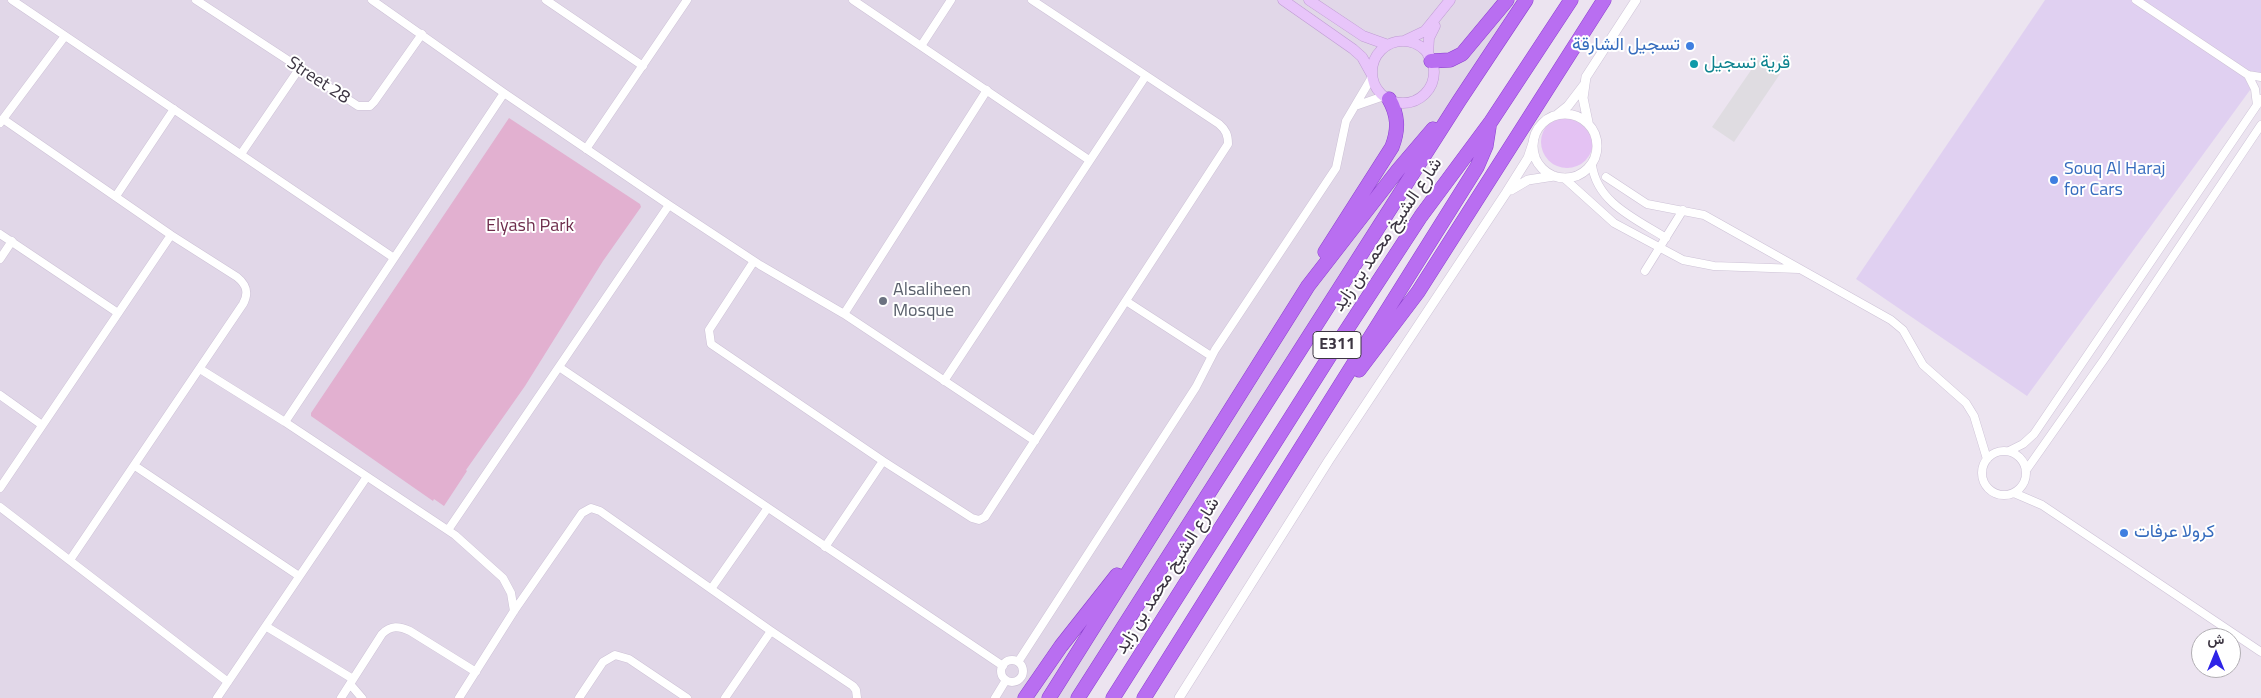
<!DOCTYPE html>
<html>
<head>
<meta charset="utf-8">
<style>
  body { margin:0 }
  #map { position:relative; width:2261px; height:698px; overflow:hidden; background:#ece4f0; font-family:"Titillium Web",Vazirmatn,sans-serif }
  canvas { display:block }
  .north { position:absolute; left:2191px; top:628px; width:50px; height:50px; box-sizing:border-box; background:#fff; border:1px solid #b1aeb3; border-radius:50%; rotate:0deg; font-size:14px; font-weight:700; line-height:20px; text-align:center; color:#3c3542 }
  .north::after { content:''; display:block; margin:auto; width:18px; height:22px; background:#2e24e7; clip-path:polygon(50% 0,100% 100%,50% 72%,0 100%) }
</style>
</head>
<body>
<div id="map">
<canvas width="2261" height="698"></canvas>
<div class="north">ش</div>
</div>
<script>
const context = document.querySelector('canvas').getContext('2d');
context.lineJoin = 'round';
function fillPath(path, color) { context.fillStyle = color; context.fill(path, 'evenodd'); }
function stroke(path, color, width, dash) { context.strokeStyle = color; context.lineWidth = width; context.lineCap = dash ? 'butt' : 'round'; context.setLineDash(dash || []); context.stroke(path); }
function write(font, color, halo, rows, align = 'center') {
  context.font = font + ' "Titillium Web",Vazirmatn,sans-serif'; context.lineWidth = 4; context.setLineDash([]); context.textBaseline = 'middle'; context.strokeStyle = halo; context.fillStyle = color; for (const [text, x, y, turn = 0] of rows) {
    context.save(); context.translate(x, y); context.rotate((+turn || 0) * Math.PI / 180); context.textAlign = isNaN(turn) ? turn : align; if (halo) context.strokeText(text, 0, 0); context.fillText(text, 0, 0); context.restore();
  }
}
fillPath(new Path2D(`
  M0,0H1526L1083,698H0Z`), '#e1d7e8');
fillPath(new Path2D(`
  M2045,0H2261V75L2027,396L1856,279Z`), '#e0d0f1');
fillPath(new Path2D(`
  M509,118L640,204L641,207L603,261L525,386L466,470L467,471L444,506L434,499L433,501L311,416V413Z`), '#e2b0d0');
fillPath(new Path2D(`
  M1541 142a26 26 0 1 1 52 0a26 26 0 1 1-52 0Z`), '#e4c2f3');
fillPath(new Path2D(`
  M1758,60L1780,74L1734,142L1712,127Z`), '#dfdce1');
const minor = new Path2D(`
  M12,0L394,258
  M196,0L358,106H370L374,102L422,34
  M372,0L504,93L669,205L760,265L844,314L1035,441
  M546,0L643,66
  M853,0L1089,160
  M2136,0L2248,75L2261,77
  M921,46L951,0
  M2248,75L2255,89L2257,105
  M1358,105L1384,96
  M3,119L171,235L237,277C247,285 249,293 243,304L70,560
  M0,123L65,36
  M586,149L687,0
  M241,154L299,69
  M1592,165C1597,203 1636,219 1666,238
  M1606,177L1647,204L1704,215L1891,320L1903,330L1923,365L1966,403L1974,416L1987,459
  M1564,178L1614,223L1683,260L1714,266L1799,269
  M116,196L174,109
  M0,234L118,313
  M0,259L12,241
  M754,261L709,330L711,344L883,461L972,518L979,520L985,517L1228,144C1228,135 1226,130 1219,124L1032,0
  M1645,271L1683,210
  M1126,301L1211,356
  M844,314L987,90
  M559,367L1003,666
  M200,369L285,422L455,535L503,578L511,593L514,611
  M944,381L1145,77
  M0,395L42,425
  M285,422L504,93
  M1982 473a22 22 0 1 1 44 0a22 22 0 1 1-44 0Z
  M2009,451L2023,444L2034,434L2261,99
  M135,466L299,576
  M2027,469L2105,358L2261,125
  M0,488L171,235
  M2014,493L2042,505L2261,652
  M0,507L228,682
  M448,530L669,205
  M825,547L883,461
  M711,589L767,509
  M267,627L353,679
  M1001 671a11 11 0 1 1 22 0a11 11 0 1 1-22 0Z
  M1018,662L1196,387L1215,350L1336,168L1346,121L1372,77
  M350,684L362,698
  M217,698L366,478
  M341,698L382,634C391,625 399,626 410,631L476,672
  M459,698L514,611L582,513L591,508L600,511L771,631L853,686L856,690L857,698
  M579,698L603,662L615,655L629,659L687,698
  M725,698L771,631
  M995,698L1006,680`);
const tertiary = new Path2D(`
  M1533 146a32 32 0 1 1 64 0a32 32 0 1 1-64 0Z
  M1558,114L1568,106L1584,85
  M1588,122L1583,98L1586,77L1636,0
  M1511,190L1528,180L1554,176
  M1179,698L1329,460L1506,193L1528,158L1533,143`);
const secondary = new Path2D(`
  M1283,0L1353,49L1362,57L1372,75
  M1309,0L1363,36L1388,45
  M1404,41L1425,31L1450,0
  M1372 72a31 31 0 1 1 62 0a31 31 0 1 1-62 0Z
  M1428,55L1429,38L1435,26`);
const motorway = new Path2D(`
  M1431,61L1450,60L1462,54L1507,0
  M1325,252L1392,147C1399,129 1398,115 1389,99
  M1359,370L1418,292L1604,0
  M1025,698L1061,646L1117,575
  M1049,698L1308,286L1398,170L1433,129
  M1078,698L1459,101L1526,0
  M1113,698L1336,346L1421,216L1490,123L1571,0
  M1144,698L1477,167L1486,146L1489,127`);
stroke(minor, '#cdc2d6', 9);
stroke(tertiary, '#cdc2d6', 10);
stroke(secondary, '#bf9cd3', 11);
stroke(motorway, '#8c40cf', 15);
stroke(minor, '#fff', 8);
stroke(tertiary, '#fff', 9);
stroke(secondary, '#e8c5fa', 10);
stroke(motorway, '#b96ef1', 14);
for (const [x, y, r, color] of [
  [1690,46,5,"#3f7fe0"],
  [1694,64,5,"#0f9aa8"],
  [2054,180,5,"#3f7fe0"],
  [883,301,5,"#6b7280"],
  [2124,533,5,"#3f7fe0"]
]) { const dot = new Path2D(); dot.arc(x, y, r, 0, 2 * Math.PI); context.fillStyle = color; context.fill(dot); stroke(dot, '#fff', 2); }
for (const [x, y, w] of [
  [1337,345,48]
]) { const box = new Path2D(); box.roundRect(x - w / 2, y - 13.5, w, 27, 4); context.fillStyle = '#fff'; context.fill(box); stroke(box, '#3c3542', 1); }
write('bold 16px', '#3c3542', null, [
  ["E311",1337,345]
]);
write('18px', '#366cbe', '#fff', [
  ["تسجيل الشارقة",1680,46,"right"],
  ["Souq Al Haraj",2064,170],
  ["for Cars",2064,191],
  ["كرولا عرفات",2134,533]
], 'left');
write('18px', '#0d838f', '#fff', [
  ["قرية تسجيل",1704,64]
], 'left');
write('18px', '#3c3542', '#fff', [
  ["Street 28",318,81,33],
  ["شارع الشيخ محمد بن زايد",1388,235,-56],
  ["شارع الشيخ محمد بن زايد",1168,576,-58]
]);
write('18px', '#6e2d4c', '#fff', [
  ["Elyash Park",530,227]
]);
write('18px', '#5b616d', '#fff', [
  ["Alsaliheen",893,291],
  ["Mosque",893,312]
], 'left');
</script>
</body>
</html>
